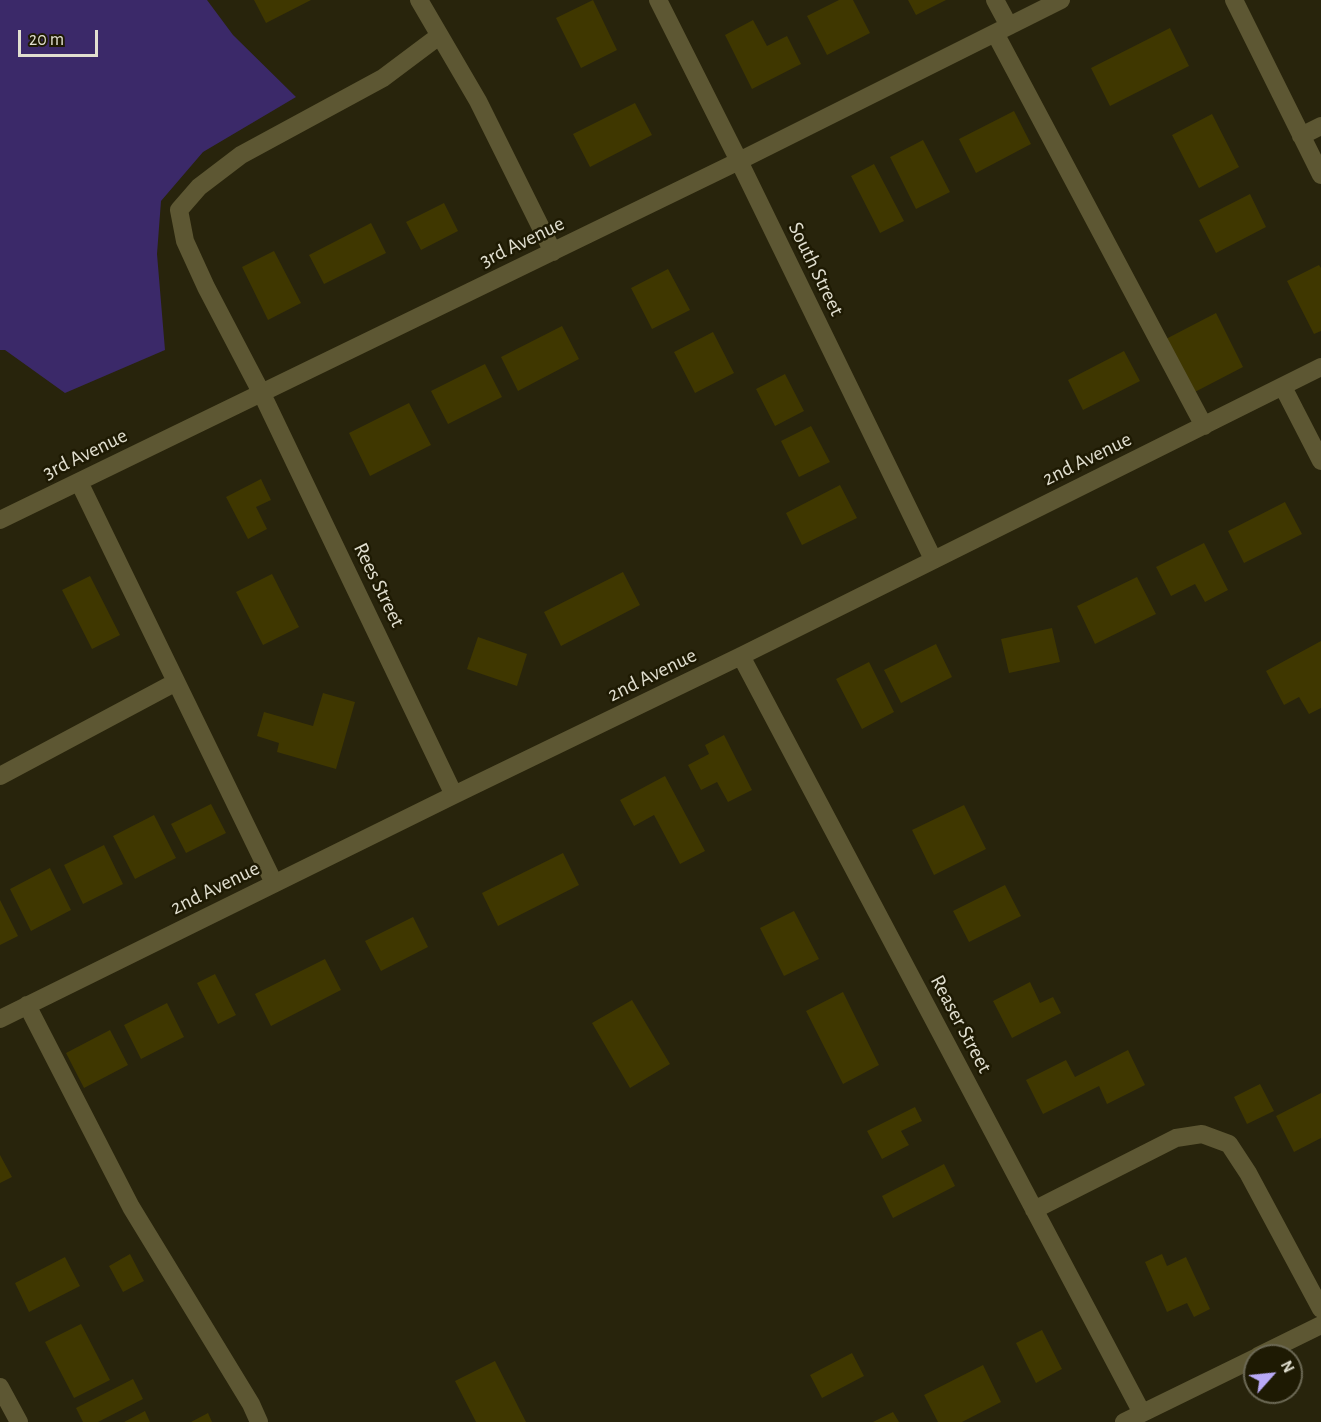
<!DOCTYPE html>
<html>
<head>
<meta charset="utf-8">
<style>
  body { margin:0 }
  #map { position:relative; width:1321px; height:1422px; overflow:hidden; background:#28240c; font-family:"Alegreya Sans",sans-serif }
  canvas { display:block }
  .north { position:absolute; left:1243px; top:1344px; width:60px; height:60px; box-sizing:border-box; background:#1e1a03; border:2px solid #6c6955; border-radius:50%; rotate:63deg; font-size:16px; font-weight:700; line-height:24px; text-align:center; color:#e1dfd0 }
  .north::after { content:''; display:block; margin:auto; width:21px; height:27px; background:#b9aaf7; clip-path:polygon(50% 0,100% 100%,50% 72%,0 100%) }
  .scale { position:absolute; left:18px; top:30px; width:80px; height:27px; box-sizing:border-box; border:3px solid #e1dfd0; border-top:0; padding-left:8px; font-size:18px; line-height:21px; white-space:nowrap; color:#e1dfd0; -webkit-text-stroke:4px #1e1a03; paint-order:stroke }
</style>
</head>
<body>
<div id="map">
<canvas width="1321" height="1422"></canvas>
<div class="north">N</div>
<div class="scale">20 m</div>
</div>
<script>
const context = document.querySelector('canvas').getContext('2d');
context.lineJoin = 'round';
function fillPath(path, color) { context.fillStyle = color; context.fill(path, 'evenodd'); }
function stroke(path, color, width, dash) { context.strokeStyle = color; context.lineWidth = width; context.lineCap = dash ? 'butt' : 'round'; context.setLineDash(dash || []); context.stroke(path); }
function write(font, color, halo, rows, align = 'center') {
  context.font = font + ' "Alegreya Sans",sans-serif'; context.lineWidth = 5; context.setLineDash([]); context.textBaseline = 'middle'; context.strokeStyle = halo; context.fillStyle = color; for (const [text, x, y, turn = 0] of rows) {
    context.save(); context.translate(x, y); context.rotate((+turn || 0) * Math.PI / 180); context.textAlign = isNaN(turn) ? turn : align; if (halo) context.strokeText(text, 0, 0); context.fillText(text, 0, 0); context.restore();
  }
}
fillPath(new Path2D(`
  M0,0H207L233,35L296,97L203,152L161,201L157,254L165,350L65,393L5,350H0Z`), '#3b2969');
fillPath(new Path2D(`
  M254,0H311L266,23Z
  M593,0L617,50L581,68L556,18Z
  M839,0H853L870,33L827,55L807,16Z
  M908,0H946L916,15Z
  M753,20L767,46L787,36L801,64L752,89L725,35Z
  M1170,28L1189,66L1110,106L1091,68Z
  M635,103L652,135L590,167L573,134Z
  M1014,111L1031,144L976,173L959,139Z
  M1212,114L1239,167L1199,188L1172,135Z
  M923,140L950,192L916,209L890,157Z
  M874,164L904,221L880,233L851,176Z
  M1250,194L1266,227L1216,253L1199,220Z
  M444,203L458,231L421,250L406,222Z
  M371,223L386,253L324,284L309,255Z
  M274,251L301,303L268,320L242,267Z
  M1319,265L1321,268V331L1314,334L1287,281Z
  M668,269L690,310L652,329L631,288Z
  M1216,313L1243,367L1191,394L1164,340Z
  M562,326L579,359L518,391L501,357Z
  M713,332L734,373L695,393L674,352Z
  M1124,351L1140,381L1083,410L1068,380Z
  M485,364L502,397L448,424L431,391Z
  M785,374L804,411L775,426L756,389Z
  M409,403L431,445L370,476L349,433Z
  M811,426L830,462L799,477L781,441Z
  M261,479L271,500L256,507L267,529L248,539L226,497Z
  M840,485L857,518L802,545L786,513Z
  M1285,502L1302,534L1244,563L1228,531Z
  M1204,543L1228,590L1205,602L1195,584L1171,596L1156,567Z
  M623,572L640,605L561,646L544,612Z
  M272,574L299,627L263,645L236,592Z
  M90,576L120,635L92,649L62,590Z
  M1137,577L1156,614L1095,644L1077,606Z
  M1052,628L1060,662L1009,673L1001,639Z
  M478,637L527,654L517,686L467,669Z
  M1321,641V708L1309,714L1299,697L1284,705L1266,671Z
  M936,644L952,677L901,703L884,670Z
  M869,662L894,712L862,729L836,679Z
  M323,693L355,702L336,769L277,752L279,743L257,736L264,712L313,726Z
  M724,735L752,790L728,802L717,782L701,790L688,765L709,754L705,745Z
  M665,776L705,851L680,864L654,815L634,826L620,800Z
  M211,804L226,833L186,853L171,824Z
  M964,805L986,849L934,875L912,830Z
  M154,815L176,858L135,879L113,836Z
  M104,845L123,884L83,904L64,865Z
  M563,853L579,885L498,926L482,893Z
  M50,868L71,910L31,931L10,889Z
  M1005,885L1021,916L969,942L953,911Z
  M0,900L18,936L0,945Z
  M794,911L819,959L784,976L760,928Z
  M413,917L428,947L381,971L365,941Z
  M325,959L341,990L271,1026L255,994Z
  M215,974L236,1015L218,1024L197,983Z
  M1030,982L1040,1003L1053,997L1061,1013L1012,1038L993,1001Z
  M843,992L879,1065L843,1084L806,1011Z
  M632,1000L670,1064L630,1088L592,1023Z
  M167,1003L184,1037L141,1059L124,1025Z
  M110,1030L128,1065L84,1088L66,1053Z
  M1128,1050L1145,1085L1107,1104L1099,1086L1043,1114L1026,1080L1066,1060L1075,1077Z
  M1260,1084L1274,1111L1247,1124L1234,1097Z
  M1321,1093V1138L1294,1152L1276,1116Z
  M915,1107L922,1121L901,1131L909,1145L882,1159L867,1131Z
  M0,1155L12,1177L0,1183Z
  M944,1164L955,1186L893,1218L882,1196Z
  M130,1254L144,1281L123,1292L109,1266Z
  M1162,1254L1167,1266L1186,1257L1210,1309L1194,1317L1187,1303L1167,1312L1145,1262Z
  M65,1257L80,1286L29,1312L15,1283Z
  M81,1324L110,1380L74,1398L45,1342Z
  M1042,1330L1062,1369L1036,1383L1016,1343Z
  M852,1353L864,1376L822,1398L810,1375Z
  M495,1361L526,1422H476L455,1381Z
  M983,1365L1001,1402L962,1422H938L924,1395Z
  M133,1379L143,1399L98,1422H83L76,1408Z
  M145,1411L150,1422H124Z
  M893,1412L899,1422H873Z
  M208,1413L212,1422H191Z`), '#3f3700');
stroke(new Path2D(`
  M419,0L478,101L553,252
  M658,0L739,161L933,559
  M995,0L1009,26
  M1234,0L1321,175
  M995,33L1204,426
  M439,36L383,78L241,155L199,187L179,210L185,241L206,287L262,394L454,795
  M1301,136L1321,126
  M1283,387L1321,461
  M79,482L274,883
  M0,520L739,161L1061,0
  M741,656L1142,1413
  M0,776L176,682
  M27,1005L131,1207L251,1404L259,1422
  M0,1019L454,795L741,656L1321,367
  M1034,1210L1176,1138L1202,1134L1229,1144L1248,1173L1321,1309
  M1258,1356L1321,1325
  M0,1387L19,1422
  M1124,1422L1255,1358`), '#5d5733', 18);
write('21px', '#e1dfd0', '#1e1a03', [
  ["3rd Avenue",522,242,-26],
  ["South Street",816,269,64],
  ["3rd Avenue",85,454,-26],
  ["2nd Avenue",1087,459,-26],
  ["Rees Street",379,585,64],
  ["2nd Avenue",652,675,-26],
  ["2nd Avenue",215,888,-26],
  ["Reaser Street",961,1024,62]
]);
</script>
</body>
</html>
